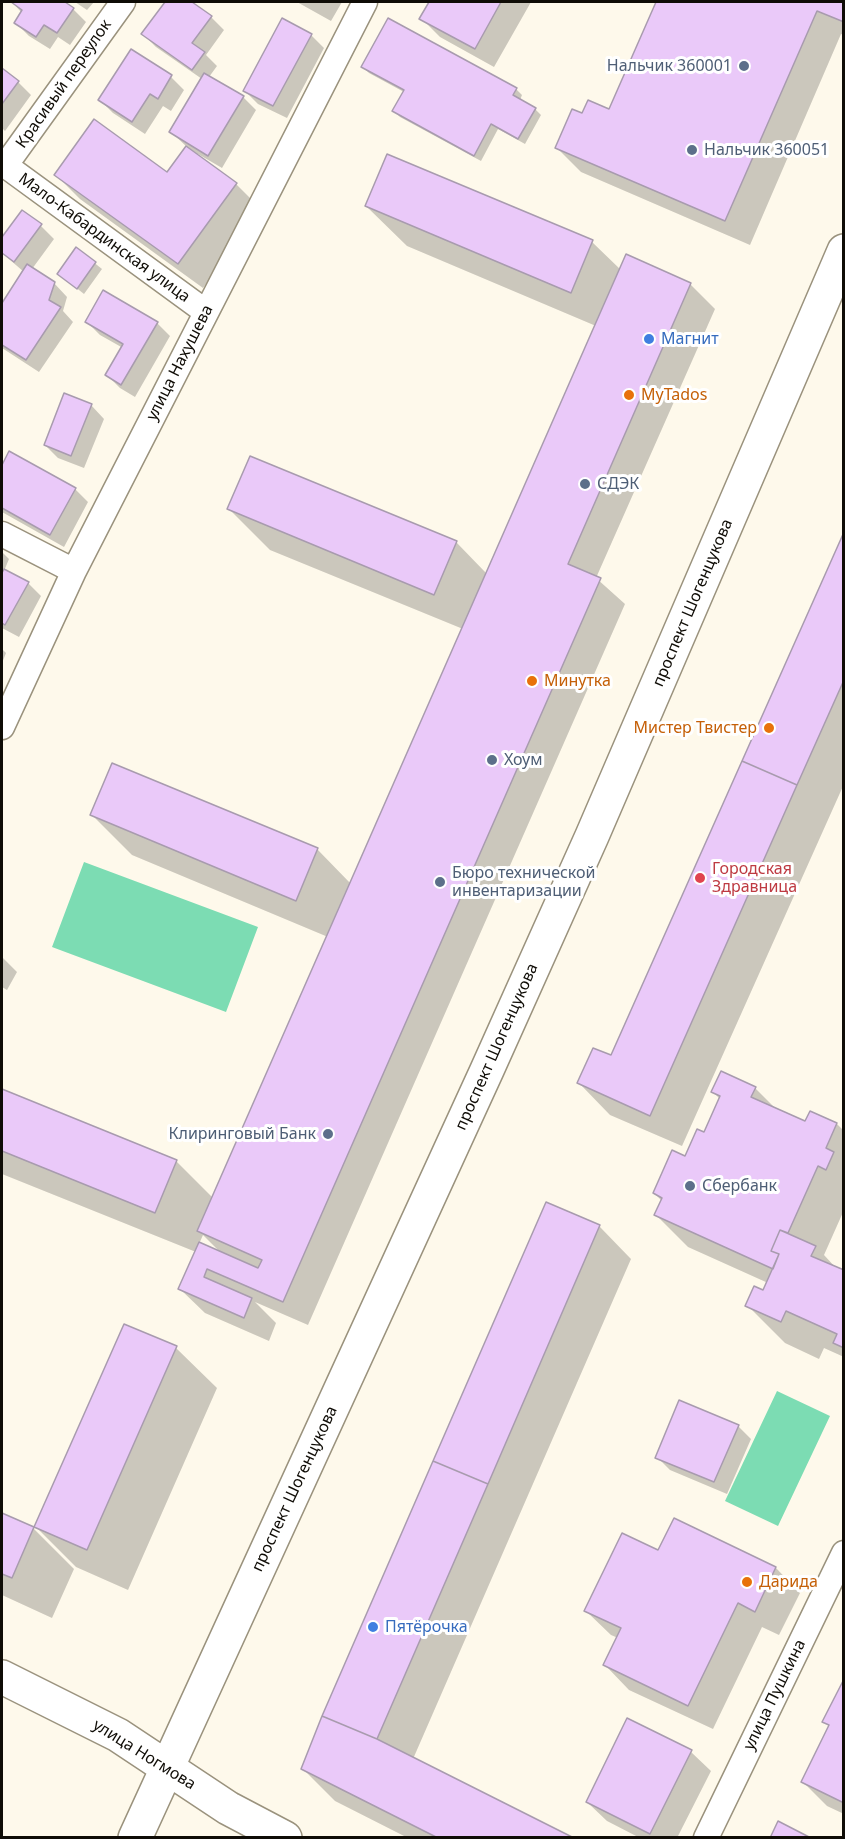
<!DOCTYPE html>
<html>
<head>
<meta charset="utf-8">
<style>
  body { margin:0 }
  #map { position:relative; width:845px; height:1839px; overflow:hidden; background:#fef9eb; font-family:"Noto Sans",sans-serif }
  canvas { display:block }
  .frame { position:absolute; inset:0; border:3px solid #0f0c06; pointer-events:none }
</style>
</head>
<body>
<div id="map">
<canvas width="845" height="1839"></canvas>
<div class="frame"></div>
</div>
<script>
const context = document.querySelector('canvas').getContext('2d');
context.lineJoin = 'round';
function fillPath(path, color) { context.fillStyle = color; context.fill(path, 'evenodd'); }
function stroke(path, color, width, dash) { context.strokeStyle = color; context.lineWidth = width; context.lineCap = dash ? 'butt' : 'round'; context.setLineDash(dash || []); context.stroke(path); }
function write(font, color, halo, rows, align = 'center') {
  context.font = font + ' "Noto Sans",sans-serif'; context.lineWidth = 6; context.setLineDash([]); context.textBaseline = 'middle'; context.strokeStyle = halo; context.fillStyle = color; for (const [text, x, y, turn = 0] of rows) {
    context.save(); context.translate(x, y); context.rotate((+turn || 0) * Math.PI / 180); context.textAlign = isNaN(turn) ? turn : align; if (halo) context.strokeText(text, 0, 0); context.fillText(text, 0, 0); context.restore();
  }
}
fillPath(new Path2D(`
  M84,862L258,927L226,1012L52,947Z
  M777,1391L830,1416L778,1526L725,1501Z`), '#7cdcb3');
fillPath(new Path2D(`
  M12,2H62L73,9L86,22L70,45L58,37L50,49L29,36L16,23L22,13Z
  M75,2H94L87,10Z
  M166,2H189L211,17L224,30L206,55L217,66L209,77L243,97L256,110L222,168L198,154L197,156L236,184L260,208L203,288L80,199L56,175L168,174L187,147L171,132L202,79L156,47L143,34Z
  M297,2H342L331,21Z
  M431,2H531L494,67L440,37L421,18Z
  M658,2H844V35L841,34L750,245L581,172L557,148L582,115L610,111Z
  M283,20L311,35L324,48L287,118L258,104L245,91Z
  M131,51L171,77L184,90L171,111L163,106L145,134L113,113L100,100Z
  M363,67L516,89L522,95L520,100L535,109L541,115L525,144L498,129L481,161L400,117L394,111L404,92L369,73Z
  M2,70L18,82L31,95L5,131L2,128Z
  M366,206L592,242L621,270L690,284L715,309L596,578L625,604L308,1325L255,1302L276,1323L269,1341L205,1313L180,1289L196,1252L2,1174V1090L176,1161L213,1198L328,937L132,855L92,815L317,849L351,884L463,629L270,550L229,509L456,542L487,574L596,326L407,246ZM203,1235L222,1254L199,1244Z
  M22,212L41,226L54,239L32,269L54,283L67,297L63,311L73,322L39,372L2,348V306L24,272L2,253V240Z
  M77,249L102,269L84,294L59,274Z
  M87,322L157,323L170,336L135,397L120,388L107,375L123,348L100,335Z
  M91,405L104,419L84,468L58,458L45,445Z
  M9,453L75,489L88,502L64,547L2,512V468Z
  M844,536V784L682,1146L610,1115L579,1083L611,1057Z
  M2,552L9,559L4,571L28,583L41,596L19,637L2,628Z
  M2,649L6,653L2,663Z
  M2,957L17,972L7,990L2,987Z
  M755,1088L778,1111L806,1123L811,1113L837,1124L844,1131V1210L824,1255L837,1269L844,1272V1357L824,1348L819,1359L785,1343L747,1305L764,1292L768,1283L688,1247L656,1215L662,1201L654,1193L705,1134L720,1099L713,1092Z
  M547,1204L600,1227L631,1259L413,1759L571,1838H408L335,1801L303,1769Z
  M176,1348L217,1388L128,1590L76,1567L36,1527Z
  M738,1426L751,1439L727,1494L670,1470L657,1457Z
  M2,1514L33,1528L74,1569L52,1618L2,1595Z
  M675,1520L776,1568L800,1593L779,1635L762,1627L713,1729L629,1690L605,1665L618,1638L611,1635L586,1611L659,1552Z
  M844,1683V1814L827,1806L803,1782L830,1727L824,1721Z
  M628,1720L691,1752L711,1771L677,1838H640L607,1821L587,1802Z`), '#0003');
const building = new Path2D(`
  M11,2H65L74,8L57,33L44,25L36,37L14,23L22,10Z
  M165,2H192L212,16L192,43L205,52L192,70L141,34Z
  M429,2H501L475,49L419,19Z
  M656,2H844V22L817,11L725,221L555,148L572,109L582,113L588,100L609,109Z
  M282,18L312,34L273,106L243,91Z
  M388,18L517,88L513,95L536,108L518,139L491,124L474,156L392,111L404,90L361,67Z
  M131,49L172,75L158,99L150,94L132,122L98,100Z
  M2,68L19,81L2,104Z
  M204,73L244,96L208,156L169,132Z
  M94,119L167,172L186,146L237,183L178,264L54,175Z
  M387,154L593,240L571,293L365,206Z
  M22,210L42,224L14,262L2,253V237Z
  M76,247L96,262L77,289L57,274Z
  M626,254L691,283L568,564L601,578L283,1302L207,1269L204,1277L252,1298L244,1318L178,1289L199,1242L258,1268L262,1260L197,1231Z
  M27,264L55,282L49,300L61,307L26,360L2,345V303Z
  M103,290L158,322L121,385L105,375L123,344L85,322Z
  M64,393L92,404L71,456L44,445Z
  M9,451L76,488L50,535L2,508V465Z
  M250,456L457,541L434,595L227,509Z
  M844,532V680L797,785L742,761Z
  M4,569L29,582L5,625L2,623V573Z
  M742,761L797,785L650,1116L577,1083L593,1048L611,1055Z
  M112,763L318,848L296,901L90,815Z
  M721,1071L756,1087L751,1097L805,1121L810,1111L837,1123L826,1148L834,1152L826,1170L818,1166L788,1233L780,1230L771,1251L779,1254L773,1269L654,1215L662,1198L653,1193L672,1150L685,1156L697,1129L704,1132L720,1096L711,1092Z
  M2,1089L177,1160L155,1213L2,1151Z
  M546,1202L600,1225L488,1484L433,1461Z
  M780,1230L816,1246L811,1256L844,1270V1348L833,1343L837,1334L786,1311L781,1322L745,1306L754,1286L763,1290L779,1254L771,1251Z
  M124,1324L177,1346L87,1550L34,1527Z
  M679,1400L739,1425L714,1482L655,1458Z
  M433,1461L488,1484L377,1739L322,1716Z
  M2,1513L34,1527L12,1578L2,1574Z
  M674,1518L776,1567L755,1612L738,1603L688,1706L603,1665L621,1628L584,1611L622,1533L658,1550Z
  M844,1679V1803L801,1782L829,1725L822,1722Z
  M322,1716L377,1739L574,1838H438L301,1769Z
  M627,1718L692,1750L650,1834L586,1802Z
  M778,1821L811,1838H770Z`);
fillPath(building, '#eac9f9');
stroke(building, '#a89bae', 1.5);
const street = new Path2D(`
  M2,163L206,312
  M5,166L123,2
  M2,534L74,571
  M2,727L74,571L365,2
  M706,1838L844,1553`);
const secondary = new Path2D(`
  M2,1677L118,1735L228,1808L285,1838
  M135,1838L487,1070L592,836L844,251`);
stroke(street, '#9a927d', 27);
stroke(secondary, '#9a927d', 36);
stroke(street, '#fff', 24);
stroke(secondary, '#fff', 33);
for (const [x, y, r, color] of [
  [744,66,6,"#5c6f8a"],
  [692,150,6,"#5c6f8a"],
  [649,339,6,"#3f7fe0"],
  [629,395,6,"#e8710a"],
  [585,484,6,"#5c6f8a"],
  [532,681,6,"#e8710a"],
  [769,728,6,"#e8710a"],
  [492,760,6,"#5c6f8a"],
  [700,878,6,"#e0444e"],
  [440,882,6,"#5c6f8a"],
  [328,1134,6,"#5c6f8a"],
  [690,1186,6,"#5c6f8a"],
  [747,1582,6,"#e8710a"],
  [373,1627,6,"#3f7fe0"]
]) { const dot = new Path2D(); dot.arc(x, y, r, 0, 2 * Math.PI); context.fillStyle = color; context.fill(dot); stroke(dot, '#fff', 2); }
write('16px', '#4e5e75', '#fff', [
  ["Нальчик 360001",732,66,"right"],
  ["Нальчик 360051",704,150],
  ["СДЭК",597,484],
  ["Хоум",504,760],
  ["Бюро технической",452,873],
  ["инвентаризации",452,891],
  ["Клиринговый Банк",316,1134,"right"],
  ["Сбербанк",702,1186]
], 'left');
write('16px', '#0f0c06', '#fff', [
  ["Красивый переулок",64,84,-55],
  ["Мало-Кабардинская улица",104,238,36],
  ["улица Нахушева",180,363,-63],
  ["проспект Шогенцукова",693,603,-67],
  ["проспект Шогенцукова",497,1047,-66],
  ["проспект Шогенцукова",295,1489,-65],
  ["улица Пушкина",775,1695,-64],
  ["улица Ногмова",144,1755,32]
]);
write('16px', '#366cbe', '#fff', [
  ["Магнит",661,339],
  ["Пятёрочка",385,1627]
], 'left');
write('16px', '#c56008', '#fff', [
  ["MyTados",641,395],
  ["Минутка",544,681],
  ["Мистер Твистер",757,728,"right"],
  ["Дарида",759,1582]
], 'left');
write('16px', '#be3a42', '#fff', [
  ["Городская",712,869],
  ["Здравница",712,887]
], 'left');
</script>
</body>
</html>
